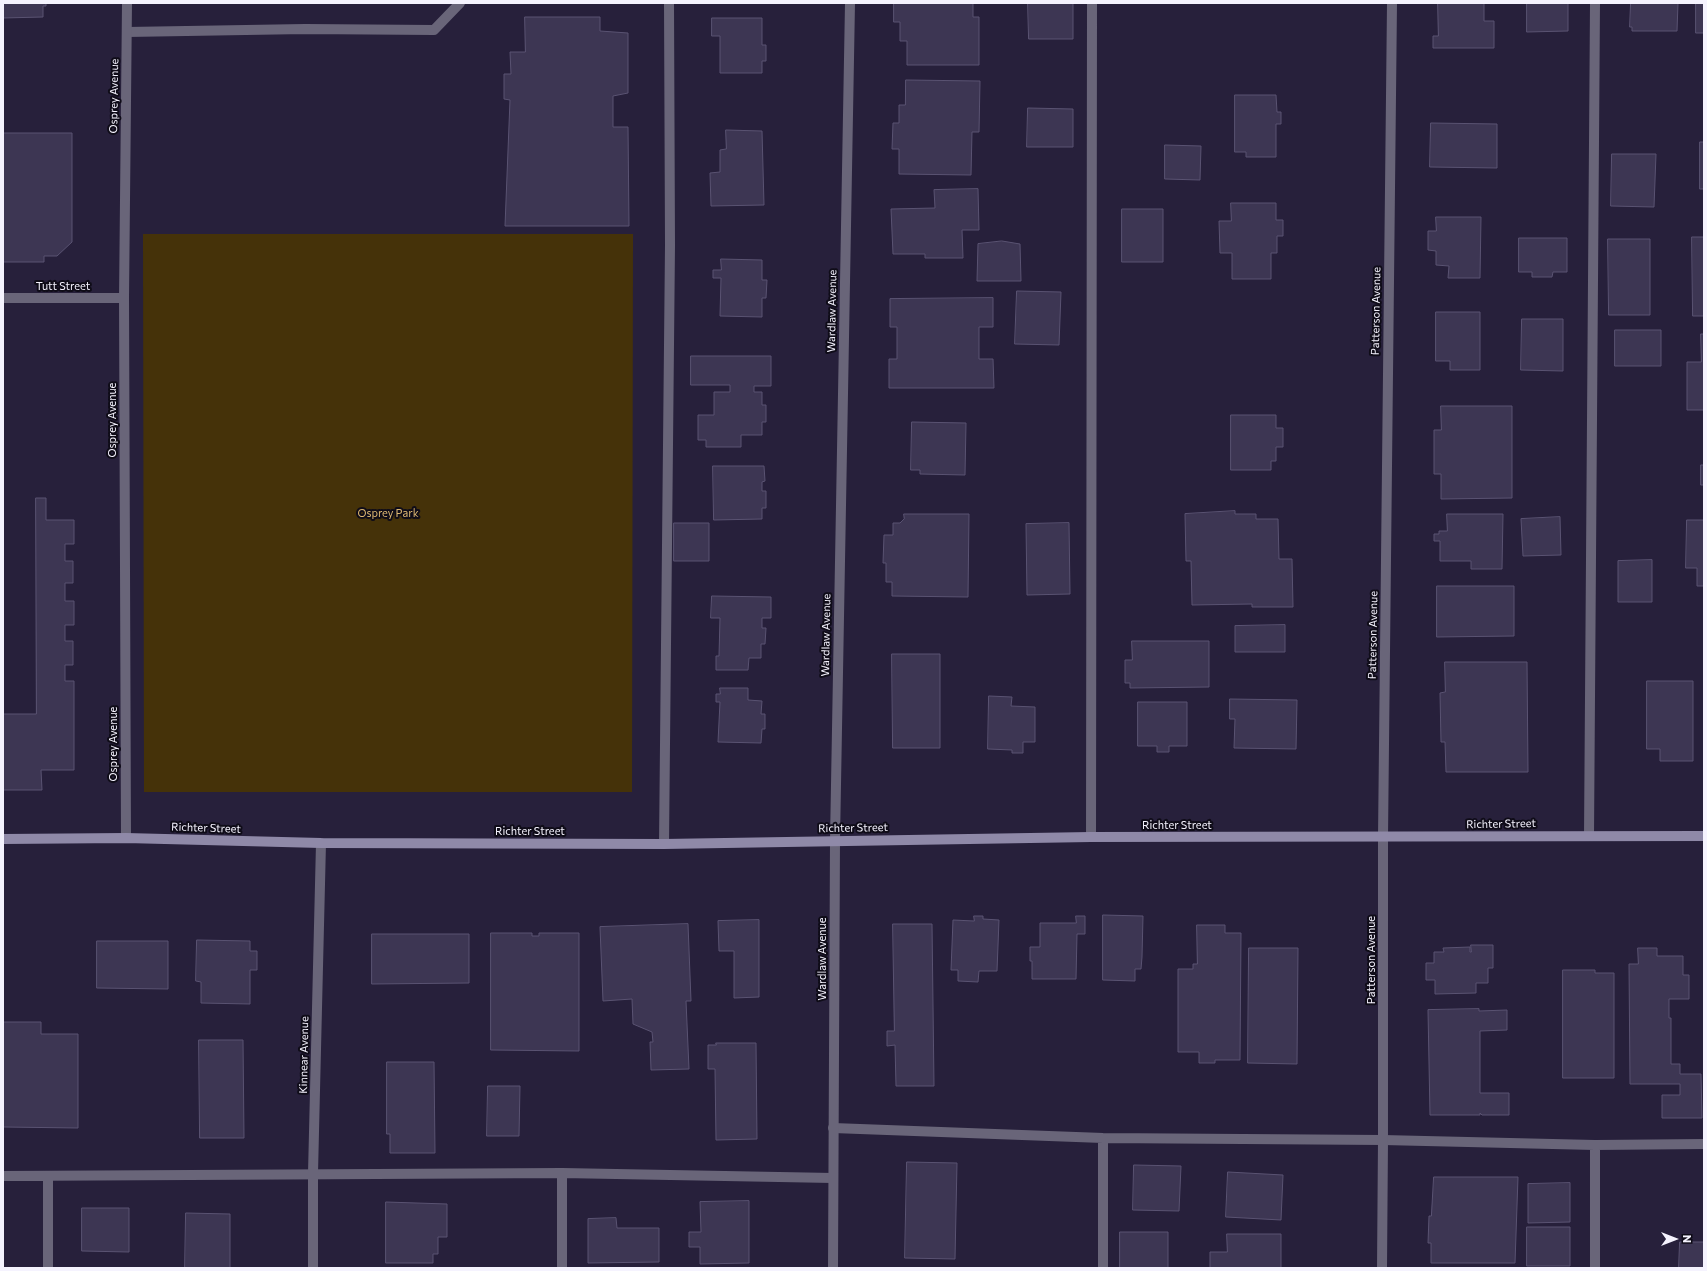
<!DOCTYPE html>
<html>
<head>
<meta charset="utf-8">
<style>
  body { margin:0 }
  #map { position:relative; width:1707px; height:1271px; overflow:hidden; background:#27203b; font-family:Commissioner,sans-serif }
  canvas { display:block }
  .frame { position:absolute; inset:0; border:4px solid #f5f3fe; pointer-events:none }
  .north { position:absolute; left:1655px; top:1219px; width:40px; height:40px; -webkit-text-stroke:3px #0f0c18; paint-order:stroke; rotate:90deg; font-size:11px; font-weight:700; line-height:16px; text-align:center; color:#f5f3fe }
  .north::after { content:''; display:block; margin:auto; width:14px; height:18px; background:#f5f3fe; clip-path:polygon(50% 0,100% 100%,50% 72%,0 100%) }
</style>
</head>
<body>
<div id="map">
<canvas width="1707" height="1271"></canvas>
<div class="frame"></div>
<div class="north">N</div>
</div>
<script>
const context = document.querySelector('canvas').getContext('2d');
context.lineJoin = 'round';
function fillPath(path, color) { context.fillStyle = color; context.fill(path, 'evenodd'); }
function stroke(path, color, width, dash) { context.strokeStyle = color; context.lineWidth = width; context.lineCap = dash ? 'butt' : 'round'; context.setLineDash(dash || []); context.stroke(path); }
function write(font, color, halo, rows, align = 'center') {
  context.font = font + ' Commissioner,sans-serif'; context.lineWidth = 4; context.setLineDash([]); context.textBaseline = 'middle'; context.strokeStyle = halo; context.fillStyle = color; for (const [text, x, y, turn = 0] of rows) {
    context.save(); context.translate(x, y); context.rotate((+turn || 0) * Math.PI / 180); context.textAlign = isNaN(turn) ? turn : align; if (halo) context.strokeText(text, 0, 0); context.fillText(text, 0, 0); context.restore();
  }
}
fillPath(new Path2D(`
  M143,234H633L632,792H144Z`), '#453209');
const building = new Path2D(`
  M3,3H46V6H43V17L3,18Z
  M894,3H973V17H979V65H907V41H900V22H894Z
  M1028,3H1073V39H1029Z
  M1438,3H1484V21H1494V48H1433V36H1438Z
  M1527,3H1568V31L1527,32Z
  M1631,3H1678L1677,31H1632V27H1630Z
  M1696,3H1704V33H1696Z
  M525,17H600V31L628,33V93L613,96V127H628L629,226H505L510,100L504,99V74H511L510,52H525Z
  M712,18H762V45H766V61H762V73H720V36H712Z
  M906,80L980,81L979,132H972L971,175L899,174V149H892L893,123H899V105H905Z
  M1235,95H1276L1277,112H1281V124H1276V157H1246V152H1235Z
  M1028,108L1073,109V147H1027Z
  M1431,123L1497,124V168L1430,167Z
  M726,130L762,131L764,205L711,206L710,173L720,172V150L726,149Z
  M3,133H72V242L57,256H44V262H3Z
  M1700,142H1704V189H1700Z
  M1165,145L1201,146L1200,180L1165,179Z
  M1612,154H1656L1654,207L1611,206Z
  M978,189L979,230H962L963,258H925V254H893L891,209L935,208L934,190Z
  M1231,203H1276V220H1283V236H1277V253H1271V279H1232V253H1220L1219,221H1231Z
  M1122,209H1163V262H1122Z
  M1436,217H1481L1480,278H1448L1449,266L1436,265V251L1428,250V231H1436Z
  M1692,237H1704V316H1693Z
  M1519,238H1567V272H1553L1552,277H1532V272H1519Z
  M1608,239H1650V315H1609Z
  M1002,241L1020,244L1021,281H977L978,244Z
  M721,259L762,260V280H767L766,298H762V317L720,316L721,278H713V270H721Z
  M1017,291L1061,292L1059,345L1015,344Z
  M993,298V327H979V359H993L994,388H889V359H897V327H890V299Z
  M1436,312H1480V370H1450V361H1436Z
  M1522,319H1563V371L1521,370Z
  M1615,330H1661V366H1615Z
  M1701,334H1704V410H1687V362H1701Z
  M691,356H771V386H754V392H762V405H766V422H762V435H741V447H706V440H698V415H714V392H730V385H691Z
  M1441,406H1512V498L1441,499V474H1434V430H1441Z
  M1231,415H1276V428H1283V447H1276V461H1271V470H1231Z
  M912,422L966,423L965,475L920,474V470H911Z
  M1701,465H1704V485H1701Z
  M713,466H764L765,481L762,482V491H766V508H762V519L714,520Z
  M36,498H46V520H74V544H65V561H73V583H65V601H74V625H65V641H73V665H65V681H74V770H41L42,790H3V714H36Z
  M1235,511V514H1256V519H1278L1279,559H1292L1293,607H1252V604L1192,605L1191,561H1186L1185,514Z
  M904,514H969L968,597L892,596V582H886V563H883L884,535H893V523H900L904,519Z
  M1447,514H1503L1502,569H1471V561H1440V541H1434V534H1439V531H1447Z
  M1560,517L1561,555L1523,556L1521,519Z
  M1687,520H1704V586H1697V568H1686Z
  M674,523H709V561H674Z
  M1069,523L1070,594L1027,595L1026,524Z
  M1652,560V602H1618V561Z
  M1437,586H1514V636L1437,637Z
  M712,596L771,597V618H762V628H766L765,644H761V658H749L748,670H716V656H719L720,618H711Z
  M1285,625V652H1235V626Z
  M1132,641H1209V687L1130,688V683H1125V660H1132Z
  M892,654H940V748H893Z
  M1445,662H1527L1528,772H1446L1445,742H1441L1440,693L1445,692Z
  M1647,681H1693V761H1660V749H1647Z
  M720,688H748V700L762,701L761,714H765V729H762L761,743L718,742L720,702H716V694H720Z
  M989,696L1012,697L1011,706L1035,707V742H1023V753H1012V750L988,749Z
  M1230,699L1297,700L1296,749L1234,748L1235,719H1230Z
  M1138,702H1187V746H1169V752H1157V746H1138Z
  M1103,915L1143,916L1142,957L1141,969H1135V981L1103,980Z
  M974,916H983V919L999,920L997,971H979L978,982L958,981V970H951L953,920L974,921Z
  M1076,916H1085V934H1077L1076,979H1032V961H1030V947H1040V923H1076Z
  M759,920V997L734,998V951H719L718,921Z
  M688,924L691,1001H686L689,1069L651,1070L650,1042H653L652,1032L633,1024L632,999L603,1001L600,927Z
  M893,924H932L934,1086H896L895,1045L887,1046V1031H894Z
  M1197,925H1225V933H1241L1240,1060H1215V1063H1199V1052H1178V969H1193V964H1197Z
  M491,933H532V936H539V933H579V1051L491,1050Z
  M372,934H469V983L372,984Z
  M197,940L250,941V951H257V970H250V1004L201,1003V982L196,981Z
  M97,941H168V989L97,988Z
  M1471,945H1493V968H1488V983H1476V993L1435,994V980H1426V963H1434V952H1444L1443,948L1470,947V952H1471Z
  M1249,948H1298L1297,1064L1248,1063Z
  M1638,948H1657V956H1683V975H1689V999H1669V1018H1671V1064H1680V1074H1701L1702,1118H1662V1095H1680V1084H1630L1629,964H1638Z
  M1563,970H1595V973H1614V1078H1563Z
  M1479,1009V1011L1507,1010V1030L1480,1031V1093H1509V1115H1482L1480,1113V1115H1430L1428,1010Z
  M3,1022H41V1034H78V1128L3,1127Z
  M199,1040H243L244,1138H200Z
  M716,1043H756L757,1139L716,1140L715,1069H708V1045H716Z
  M387,1062H434L435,1153H390V1134H387Z
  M488,1086H520L519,1136H487Z
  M907,1162L957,1163L955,1259L905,1258Z
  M1134,1165L1181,1166L1179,1211L1133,1210Z
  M1228,1172L1283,1175L1281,1220L1226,1217Z
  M1434,1177H1518L1515,1263H1431V1243H1428L1429,1216H1431Z
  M1570,1183V1222L1528,1223V1184Z
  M749,1201V1263L700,1264V1247H689V1232H701L700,1202Z
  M386,1202L447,1204V1237H438V1254H433V1263H386Z
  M82,1208H129V1252L82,1251Z
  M186,1213L230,1214V1268H185Z
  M616,1218L617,1228H659V1262L588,1263V1219Z
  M1527,1227H1570V1266H1527Z
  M1120,1232H1168V1268H1120Z
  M1227,1234H1281V1268H1210V1252H1227Z
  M1680,1242H1704V1268H1679Z`);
fillPath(building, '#3d3653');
stroke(building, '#5a5372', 1);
stroke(new Path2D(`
  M127,32L305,29L434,30L460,3
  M1589,835L1595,3
  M1091,837L1092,3
  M664,844L670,245L669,3
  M833,1128L1103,1138L1383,1140L1595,1145L1704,1144
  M562,1173V1268
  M3,1176L562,1173L833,1178
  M48,1268V1176
  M1103,1268V1138
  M1595,1268V1145`), '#696579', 10);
stroke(new Path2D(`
  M3,298H124
  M126,838L124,298L127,3
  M313,1268V1173L321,843
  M833,1268L835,840L850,3
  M1382,1268L1383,1140V837L1392,3`), '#696579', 10);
stroke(new Path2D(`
  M3,839L126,838L321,843L664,844L1091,837L1704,836`), '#8f89a8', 10);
write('11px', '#f5f3fe', '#0f0c18', [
  ["Osprey Avenue",114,96,-89],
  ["Tutt Street",63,286],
  ["Wardlaw Avenue",832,311,-89],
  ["Patterson Avenue",1376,311,-89],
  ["Osprey Avenue",112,420,-90],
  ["Wardlaw Avenue",826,635,-89],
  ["Patterson Avenue",1373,635,-89],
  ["Osprey Avenue",113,744,-90],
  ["Richter Street",1501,824,-1],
  ["Richter Street",1177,825],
  ["Richter Street",206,828,2],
  ["Richter Street",853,828,-1],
  ["Richter Street",530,831],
  ["Wardlaw Avenue",822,959,-90],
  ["Patterson Avenue",1371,960,-90],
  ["Kinnear Avenue",304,1055,-89]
]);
write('11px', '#dfb973', '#0f0c18', [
  ["Osprey Park",388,513]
]);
</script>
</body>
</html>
